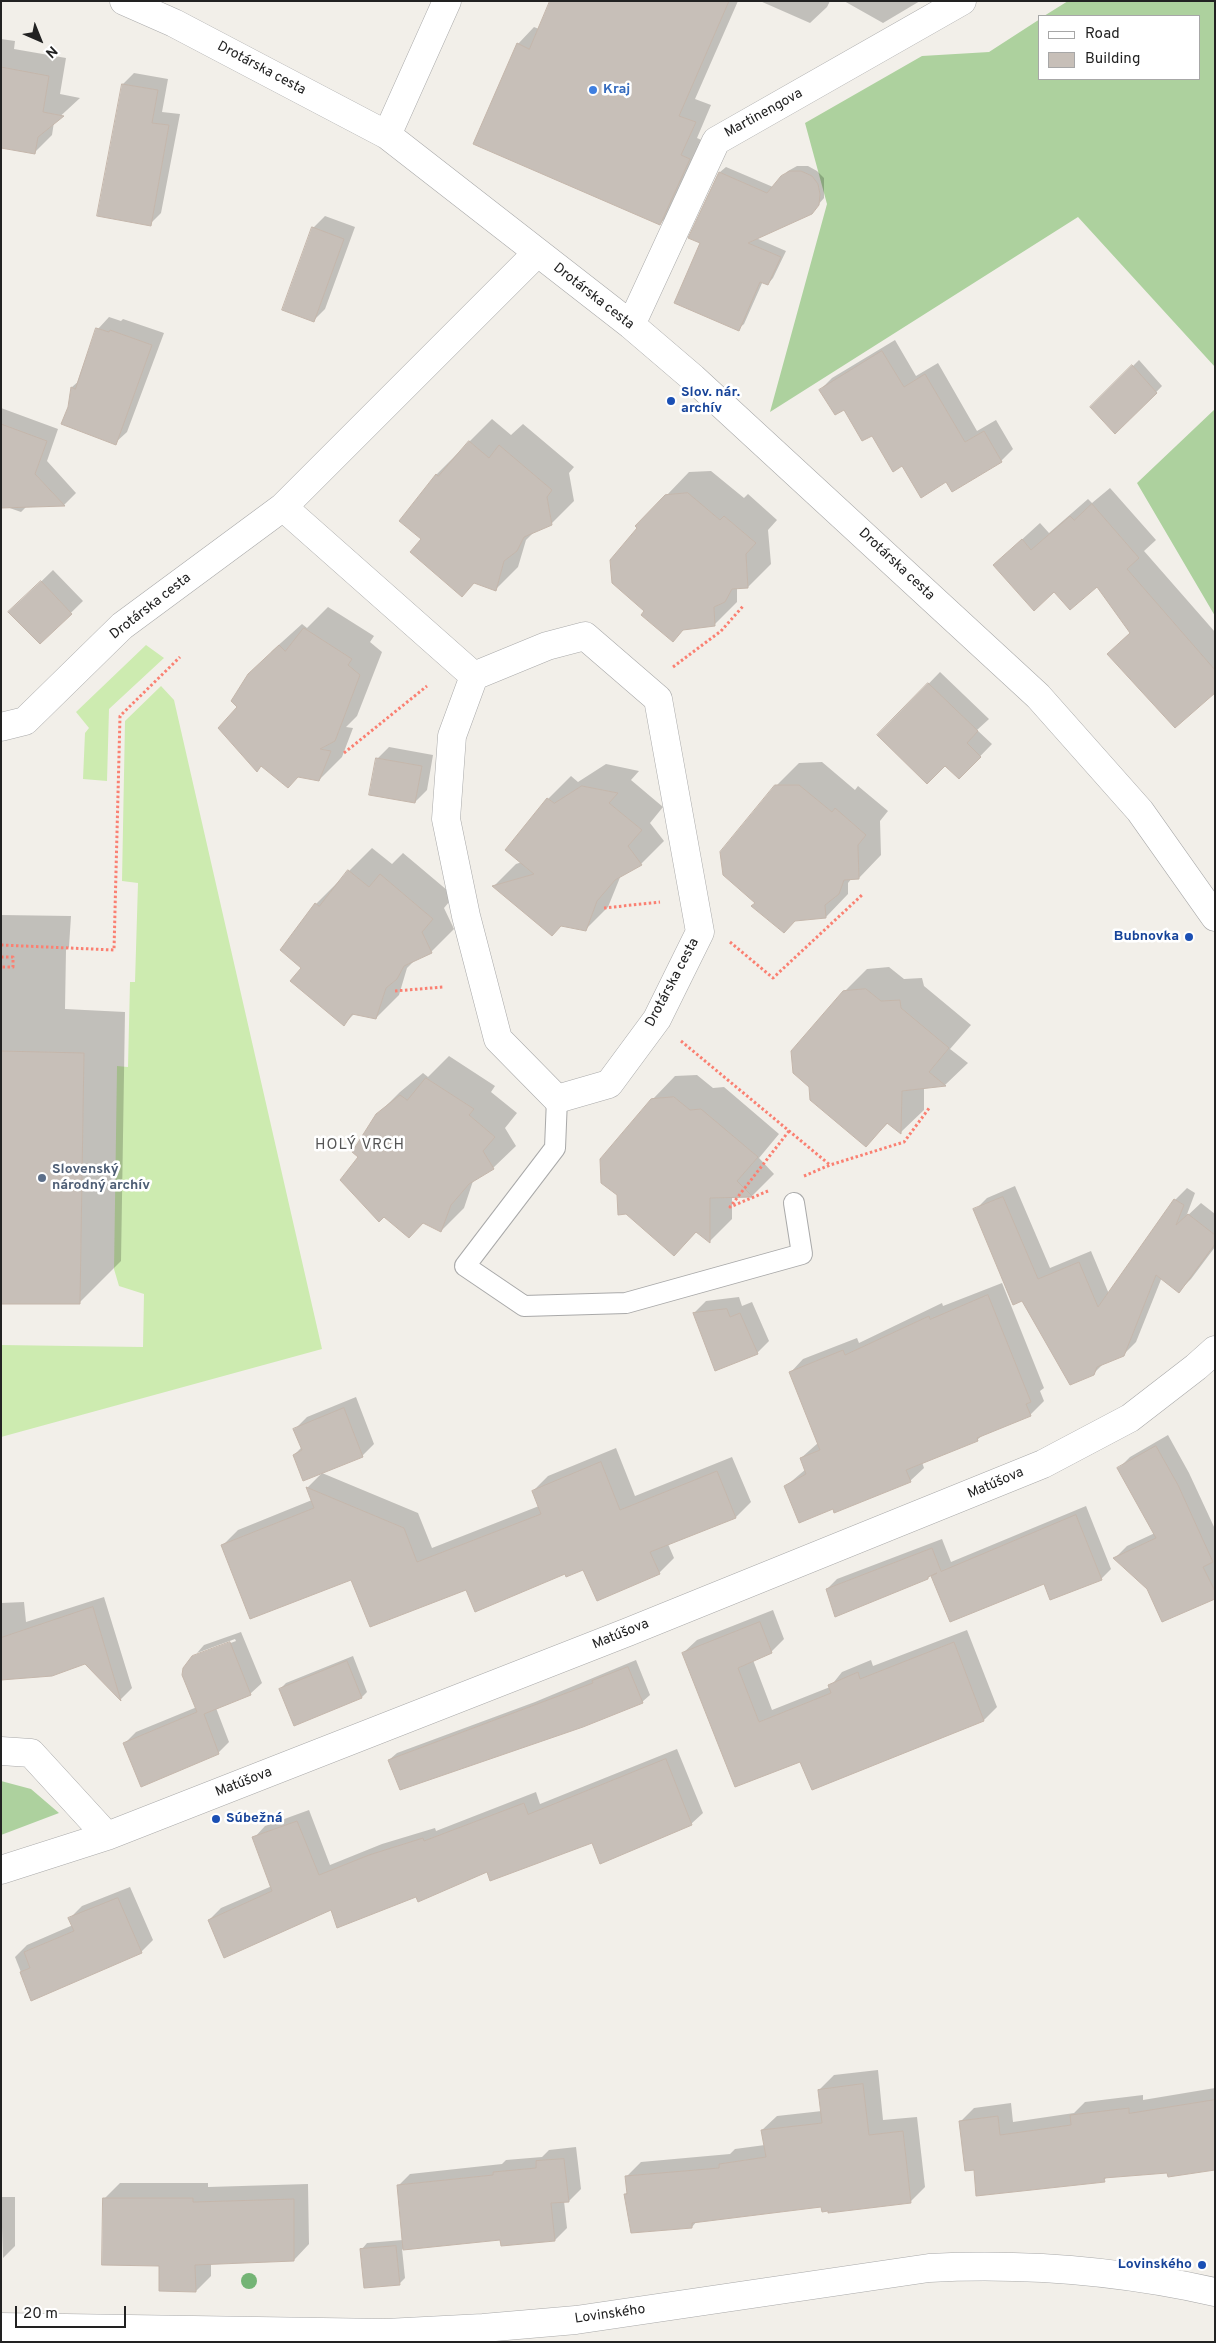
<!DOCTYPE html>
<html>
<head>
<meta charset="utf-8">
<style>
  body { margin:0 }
  #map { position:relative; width:1216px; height:2343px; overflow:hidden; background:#f2efe9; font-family:Overpass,sans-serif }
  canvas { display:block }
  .frame { position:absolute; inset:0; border:2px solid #222; pointer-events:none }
  .legend { position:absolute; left:1038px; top:15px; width:162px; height:65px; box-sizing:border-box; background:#fff; border:1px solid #a7a7a7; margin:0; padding:6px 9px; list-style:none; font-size:15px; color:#222 }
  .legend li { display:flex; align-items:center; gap:10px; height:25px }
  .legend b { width:25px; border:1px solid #a7a7a7 }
  .north { position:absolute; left:15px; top:15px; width:50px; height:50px; -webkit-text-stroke:4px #fff; paint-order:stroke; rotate:136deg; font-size:14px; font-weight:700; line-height:20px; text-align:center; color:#222 }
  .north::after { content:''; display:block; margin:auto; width:18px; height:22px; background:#222; clip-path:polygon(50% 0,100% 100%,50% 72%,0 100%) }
  .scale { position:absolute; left:15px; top:2306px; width:111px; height:22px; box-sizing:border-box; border:2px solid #222; border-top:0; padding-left:6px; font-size:15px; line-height:18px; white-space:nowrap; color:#222; -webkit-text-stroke:4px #fff; paint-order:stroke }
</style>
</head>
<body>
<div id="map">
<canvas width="1216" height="2343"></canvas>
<div class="frame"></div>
<ul class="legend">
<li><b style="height:6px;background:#fff"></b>Road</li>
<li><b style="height:14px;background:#c7bfb8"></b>Building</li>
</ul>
<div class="north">N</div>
<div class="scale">20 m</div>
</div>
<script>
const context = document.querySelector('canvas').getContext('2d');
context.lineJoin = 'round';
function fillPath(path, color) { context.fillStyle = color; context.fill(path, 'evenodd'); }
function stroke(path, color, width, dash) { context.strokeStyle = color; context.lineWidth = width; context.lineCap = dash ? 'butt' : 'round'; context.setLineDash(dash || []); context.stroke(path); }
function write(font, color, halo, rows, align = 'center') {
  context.font = font + ' Overpass,sans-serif'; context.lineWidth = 5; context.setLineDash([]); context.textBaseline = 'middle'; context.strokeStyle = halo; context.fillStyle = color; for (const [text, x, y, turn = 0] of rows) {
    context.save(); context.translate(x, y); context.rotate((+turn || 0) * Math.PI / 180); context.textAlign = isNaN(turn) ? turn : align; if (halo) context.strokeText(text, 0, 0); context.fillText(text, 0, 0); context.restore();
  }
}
fillPath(new Path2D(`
  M146,645L164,658L109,709L107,781L83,779L85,733L89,728L76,712Z
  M161,686L174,700L322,1349L1,1437V1345L143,1347L144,1294L119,1286L114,1269L117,1066L128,1067L130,982H135L138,883L122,881L125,721Z`), '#cdebb0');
fillPath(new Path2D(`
  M1068,1H1215V367L1078,217L770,412L827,204L805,123L922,56L989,52L1040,19V79H1200V16H1044Z
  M1215,409V616L1137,483Z
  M1,1781L31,1789L59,1813L1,1835Z`), '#add19e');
fillPath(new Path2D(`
  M551,1H738L695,99L711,105L697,138L706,142L676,207L660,224L518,44L534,27L539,29Z
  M760,1H830L827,7L810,23Z
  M844,1H920L883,23Z
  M1,39L15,41L14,49L66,58L60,94L80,98L54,122L52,135L35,152L1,146Z
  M134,73L168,79L162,112L180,114L161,213L150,224L123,84Z
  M797,166H808L817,171L824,178V198L811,213L756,238L786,251L773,278L768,284L763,281L744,324L738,329L702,242L690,237L720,172L726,167L773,187L788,171Z
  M325,216L355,227L325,309L313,321V228Z
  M109,317L121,321L123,319L164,333L127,432L115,443L69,407L72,387L80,380L98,329Z
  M895,340L916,376L938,363L977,431L996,420L1013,449L1001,461L952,490L947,481L902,464L872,434L820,390L832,378Z
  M1139,360L1162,386L1139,410L1092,407Z
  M1,408L58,429L47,461L76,493L64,505L27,506L21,512L1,505Z
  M492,419L511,435L523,424L574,467L569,473L574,501L551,524L535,531L526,540L518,567L496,589L475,582L462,595L422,539L436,475Z
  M711,471L744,498L748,494L777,520L768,530L771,564L748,587L737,588V602L714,625L685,628L673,640L646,611L666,496L689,472Z
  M1110,488L1156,540L1144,551L1215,632V691L1109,654L1131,632L1097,585L1054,590L994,565L1040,523L1049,533L1088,499L1092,503Z
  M53,570L83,601L40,643L10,612Z
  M328,607L374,636L370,642L382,652L357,716L346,727L353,728L342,757L319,780L262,765L257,770L239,707L272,651L302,624L307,628Z
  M940,672L989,719L977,730L992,744L959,778L945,764L879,735Z
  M389,747L433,755L427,790L415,802L377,759Z
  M822,762L855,790L858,786L888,811L880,821L881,855L859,878H852L848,883V894L826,917L757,903L776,786L799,763Z
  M606,764L639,771L631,780L663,807L650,823L664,841L641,864L621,875L608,907L585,930L494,886L516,864L522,862L507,849L548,799L571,776L578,782Z
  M372,848L392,864L403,853L454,896L444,908L454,929L431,952L416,959L407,968L399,995L376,1018L355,1013L344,1024L302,968L316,904Z
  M1,915L71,916L69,947L66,950L65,1009L125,1012L121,1261L79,1303L1,1302Z
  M889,967L904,979L922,978L924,986L971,1025L950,1049L968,1063L945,1085L924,1088V1110L901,1132L889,1122L866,1145L844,992L867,969Z
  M449,1056L495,1086L491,1092L517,1113L505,1128L516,1146L493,1168L473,1181L464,1208L441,1231L360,1157L377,1115L400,1092L423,1073L428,1077Z
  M697,1075L713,1088L724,1087L779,1134L759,1158L774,1174L752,1196H732V1219L710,1241L697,1231L674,1254L652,1100L675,1076Z
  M1015,1186L1050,1268L1091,1251L1109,1294L1175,1200L1187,1188L1195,1193L1186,1217L1201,1203L1215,1214V1247L1191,1279L1179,1291L1162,1277L1136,1342L1123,1355L1104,1363L1093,1374L975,1210L987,1198Z
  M1002,1283L1044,1388L1040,1391L1044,1401L1030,1415L984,1434L977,1440L922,1462L924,1468L910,1481L833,1508L786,1486L806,1469L801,1458L818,1443L790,1373L803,1359L857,1338L859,1343L942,1303L943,1306Z
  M739,1297L742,1306L752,1302L769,1341L757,1353L694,1313L706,1301Z
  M356,1397L374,1444L362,1456L294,1455L302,1447L295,1429L307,1417Z
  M1168,1435L1189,1473L1215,1529V1598L1148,1588L1115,1558L1127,1546L1155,1533L1118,1469L1130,1457Z
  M616,1448L635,1496L732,1457L751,1502L736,1517L668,1544L674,1558L659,1573L583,1569L467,1588L352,1578L223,1545L238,1530L312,1500L307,1488L322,1473L418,1513L432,1548L539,1506L533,1491L548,1476Z
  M1086,1506L1111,1569L1101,1579L1044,1582L950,1620L932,1574L928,1578L827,1589L837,1579L942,1539L951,1562Z
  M104,1597L132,1688L121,1699L86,1663L1,1678V1603L24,1602L26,1622Z
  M773,1610L784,1639L771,1652L753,1660L772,1710L830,1687L842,1672L871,1660L873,1666L967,1630L997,1707L984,1720L801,1760L683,1653L697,1640Z
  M241,1632L262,1683L250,1694L216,1708L229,1742L218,1753L125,1743L136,1732L197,1707L193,1657L236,1641L235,1639L197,1653L204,1645Z
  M353,1656L367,1692L362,1697L280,1689L286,1683Z
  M636,1660L650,1695L642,1702L389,1760L397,1753L535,1702Z
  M677,1749L703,1813L691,1824L593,1842L487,1870L417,1896L332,1908L209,1920L221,1908L272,1886L254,1838L265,1826L309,1810L330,1865L382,1844L435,1828L436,1831L536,1792L540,1804Z
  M130,1887L153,1940L141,1952L32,2000L15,1957L27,1945L73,1925L70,1918L82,1906Z
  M878,2070L883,2120L917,2117L925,2187L910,2202L822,2205L697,2221L692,2227L625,2194L628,2192L626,2177L641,2162L730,2154L735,2149L765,2145L762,2130L777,2116L822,2111L819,2090L834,2075Z
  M1215,2088V2169L1108,2176L1104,2180L975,2168L960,2122L974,2108L1011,2103L1013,2122L1074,2113L1085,2102L1143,2095V2100Z
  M576,2147L581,2189L569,2201H564L567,2228L555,2240L501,2239L402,2249L405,2278L399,2284L362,2249L367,2243L403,2240L398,2186L410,2174L502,2164L506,2160L542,2157L549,2150Z
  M120,2183H208V2187L308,2184L309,2244L294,2260L211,2263V2276L196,2291L161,2265L104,2199Z
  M1,2197H15V2246L3,2258Z`), '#0003');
const building = new Path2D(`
  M550,1H729L679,116L696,122L681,155L690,159L660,225L473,144L517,43L529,49Z
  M1,67L49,76L43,112L64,116L38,137L35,154L1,148Z
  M122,84L158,90L152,123L169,125L151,226L97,216Z
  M790,171H801L812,176L818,184L820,194L819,205L812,214L748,243L781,257L768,285L760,282L739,331L674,303L700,243L688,238L719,172L767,193L781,176Z
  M312,227L344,239L314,322L282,310Z
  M96,328L109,332L110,330L152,345L116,445L61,424L68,407L71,387L75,389Z
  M882,351L904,387L925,374L965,442L984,431L1002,462L952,492L946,482L921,498L902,466L893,472L872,436L862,441L844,410L835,415L819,390Z
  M1132,365L1157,393L1115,434L1090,407Z
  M1,424L47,441L35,474L65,506L1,508Z
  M469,441L489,458L499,445L552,490L547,497L552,525L524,537L517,551L504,561L496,591L474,583L462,597L410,552L421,539L399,521L436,474L438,476Z
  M688,493L720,520L724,516L756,543L746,554L748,588L732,589L725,602L714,607L715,626L683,630L673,642L641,615L644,611L612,583L610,560L637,528L635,526L665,495Z
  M1092,504L1139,558L1127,569L1215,670V693L1175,728L1107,654L1130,633L1097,587L1070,610L1054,592L1034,611L993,565L1022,539L1031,550L1070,516L1074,520Z
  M41,581L72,614L40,644L8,612Z
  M304,628L352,659L348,665L360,675L335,741L320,749L331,751L319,781L298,777L288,788L261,766L257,772L218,728L237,707L231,701L248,674L279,645L285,651Z
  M928,683L978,731L967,743L981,757L959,779L945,766L927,784L877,735Z
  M376,758L422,766L415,803L369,795Z
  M775,785H799L832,812L835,808L866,835L858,845L859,879L844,880L839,894L825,905L826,918L795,921L784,933L751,906L755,903L723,875L720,852Z
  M582,786L618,793L609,803L642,830L628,846L642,865L615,880L597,901L586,931L561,926L552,936L492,886L534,874L505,850L547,798L554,803Z
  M348,870L369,887L380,874L433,919L422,932L432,953L404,966L397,979L386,988L376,1019L352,1014L344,1026L290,981L301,968L280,950L315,903L319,906Z
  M866,989L881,1001L900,1000L901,1008L949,1048L929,1072L946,1086L902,1091L901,1134L887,1123L866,1147L810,1100L809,1087L793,1073L791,1051L843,991Z
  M1,1051L84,1053L80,1304H1Z
  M426,1078L474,1109L469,1115L495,1137L483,1151L494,1169L469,1184L451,1205L441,1232L423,1223L409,1238L384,1217L379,1222L340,1180L358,1157L352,1152L376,1114L400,1095L407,1100Z
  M674,1097L690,1110L701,1109L758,1157L737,1181L753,1197L710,1198V1243L696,1232L674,1256L626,1214L618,1215L617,1195L601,1183L600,1159L651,1099Z
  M1003,1197L1038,1279L1079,1262L1098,1307L1174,1199L1184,1205L1176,1225L1188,1214L1215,1235V1244L1179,1293L1156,1275L1124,1356L1097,1367L1094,1375L1070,1385L1022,1301L1013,1305L973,1209Z
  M988,1295L1031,1402L1026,1404L1031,1416L977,1438L978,1441L906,1470L911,1482L834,1513L833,1509L799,1523L784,1486L806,1474L800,1458L820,1450L789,1372L843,1350L845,1355L929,1316L930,1319Z
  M727,1309L730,1317L740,1313L758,1354L715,1371L693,1313Z
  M344,1408L363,1457L303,1481L293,1455L302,1450L293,1429Z
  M1156,1446L1178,1485L1213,1562L1203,1567L1215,1591V1599L1162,1622L1147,1589L1113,1558L1156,1538L1117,1468Z
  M601,1462L620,1510L717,1471L736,1518L650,1552L660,1574L597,1601L583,1570L566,1577L565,1574L475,1612L466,1590L370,1627L351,1580L250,1619L221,1545L314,1508L306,1487L404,1528L417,1562L541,1514L532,1491Z
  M1076,1515L1102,1580L1050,1600L1044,1584L950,1622L931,1576L937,1573L928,1577V1579L835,1617L826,1589L932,1548L941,1571Z
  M93,1607L121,1701L85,1664L52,1676L1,1680V1638Z
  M760,1622L772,1653L738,1668L759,1722L831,1693L828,1685L858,1672L860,1679L954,1642L984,1721L812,1790L800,1762L735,1787L682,1653Z
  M230,1642L251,1695L204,1714L219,1754L141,1787L123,1743L197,1712L182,1675L183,1668L192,1656Z
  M347,1661L362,1698L294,1726L279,1689Z
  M628,1667L643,1703L583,1727L400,1790L388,1760L593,1683L592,1681Z
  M666,1759L692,1825L600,1864L592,1843L490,1881L487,1872L418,1902L416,1897L337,1928L331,1910L224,1958L208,1920L272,1891L252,1837L297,1821L319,1875L369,1855L423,1838L424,1841L524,1803L528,1814Z
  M118,1898L142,1953L31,2001L20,1972L30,1968L24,1952L74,1931L68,1918Z
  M863,2084L869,2135L903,2131L911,2203L828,2213V2211L822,2212L821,2207L692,2223V2228L631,2233L624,2194H627L625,2176L719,2168V2164L766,2157L761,2130L822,2123L818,2090Z
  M1215,2100V2170L1168,2177L1167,2173L1104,2178L1105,2182L976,2196L974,2170L965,2171L959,2121L998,2116L1000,2135L1071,2125L1070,2115L1129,2108V2113Z
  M564,2159L569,2202L551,2203L555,2241L501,2246L500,2240L403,2250L397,2185L493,2175V2172L536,2168V2161Z
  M103,2198H193V2202L294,2199V2261L195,2265L196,2292L159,2291V2266L102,2265Z
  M396,2246L400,2285L364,2288L360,2249Z`);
fillPath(building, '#c7bfb8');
stroke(building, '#c4b6ab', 1);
const service = new Path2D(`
  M557,1099L555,1148L465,1266L524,1306L626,1303L802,1254L794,1203`);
const minor = new Path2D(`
  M124,1L174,23L387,135L631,325L693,378L1038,696L1140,811L1215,917
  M387,135L447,1
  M631,325L716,141L962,1
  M283,507L474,676L452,736L446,819L466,916L498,1039L557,1099L609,1084L657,1019L700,932L658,699L585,636L547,646L474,676
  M1,727L25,721L122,626L283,507L537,253
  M1,1751L31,1753L107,1836
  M1,1870L107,1836L628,1632L1043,1464L1130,1418L1196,1367L1215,1350`);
const tertiary = new Path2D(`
  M1,2327L386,2333L483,2328L576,2320L929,2268C1025,2263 1121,2271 1215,2292`);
stroke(service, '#a9a9a9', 22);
stroke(minor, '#a9a9a9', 29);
stroke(tertiary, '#a9a9a9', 29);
stroke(new Path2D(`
  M673,667L721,631L744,605
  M344,753L427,686
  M604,908L660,902
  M730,942L773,978L862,895
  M1,945L114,950L120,716L180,657
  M1,957H13V967H1
  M395,991L443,987
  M681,1041L830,1165
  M804,1176L830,1165L904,1142L930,1107
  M768,1191L730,1207L789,1131`), '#fa8072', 3, [2.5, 2.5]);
stroke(service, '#fff', 20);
stroke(minor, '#fff', 28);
stroke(tertiary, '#fff', 28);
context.fillStyle = '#74b475';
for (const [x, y] of [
  [249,2281]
]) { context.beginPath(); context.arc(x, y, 8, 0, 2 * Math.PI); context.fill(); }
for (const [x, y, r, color] of [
  [593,90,5,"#3f7fe0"],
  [671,401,5,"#1a4fb4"],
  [1189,937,5,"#1a4fb4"],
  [42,1178,5,"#5c6f8a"],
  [216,1819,5,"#1a4fb4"],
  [1202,2265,5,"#1a4fb4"]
]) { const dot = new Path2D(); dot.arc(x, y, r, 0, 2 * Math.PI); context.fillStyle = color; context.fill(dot); stroke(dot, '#fff', 2); }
write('14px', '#222', '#fff', [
  ["Drotárska cesta",261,69,28],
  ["Martinengova",764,114,-29],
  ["Drotárska cesta",593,297,38],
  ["Drotárska cesta",896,565,43],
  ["Drotárska cesta",151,607,-38],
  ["Drotárska cesta",673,983,-62],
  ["Matúšova",996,1484,-23],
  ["Matúšova",621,1635,-22],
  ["Matúšova",244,1783,-21],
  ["Lovinského",610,2315,-8]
]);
write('bold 14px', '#366cbe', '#fff', [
  ["Kraj",603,90]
], 'left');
write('bold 14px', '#164399', '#fff', [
  ["Slov. nár.",681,393],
  ["archív",681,409],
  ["Bubnovka",1179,937,"right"],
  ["Súbežná",226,1819],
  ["Lovinského",1192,2265,"right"]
], 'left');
write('bold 14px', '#4e5e75', '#fff', [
  ["Slovenský",52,1170],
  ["národný archív",52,1186]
], 'left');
context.letterSpacing = '1px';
write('15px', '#555', '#fff', [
  ["HOLÝ VRCH",360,1146]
]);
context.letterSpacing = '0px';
</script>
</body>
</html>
